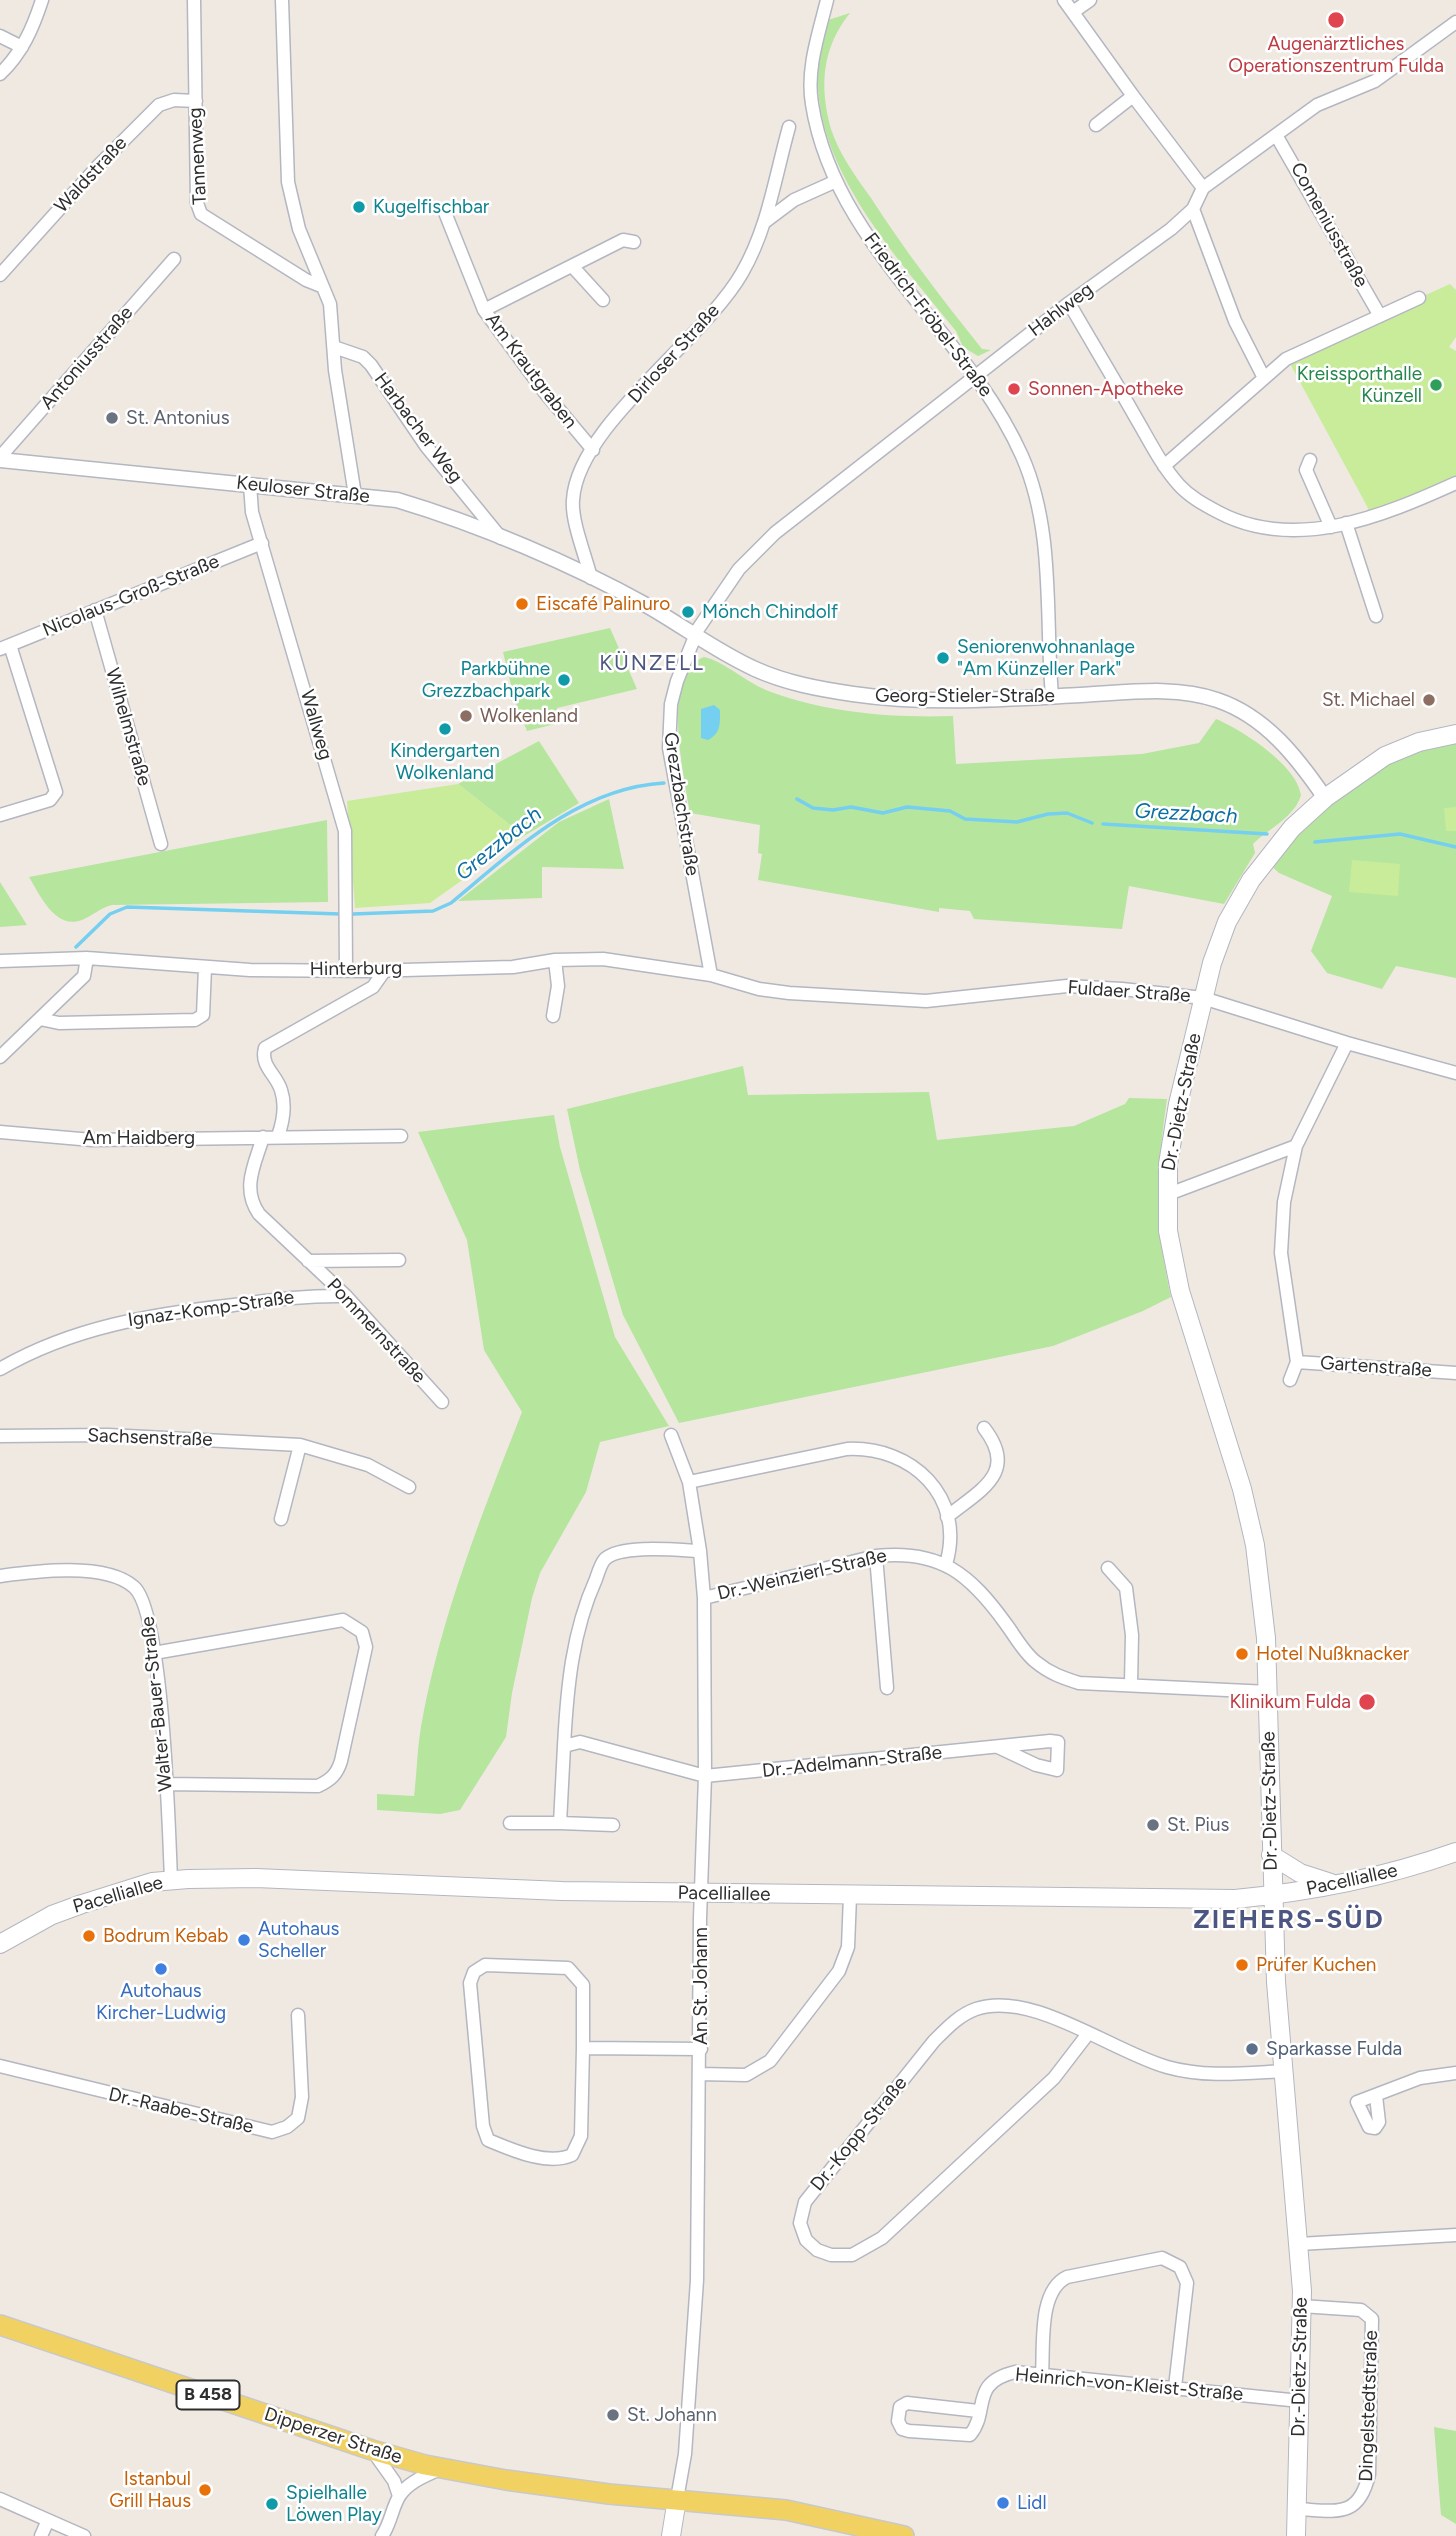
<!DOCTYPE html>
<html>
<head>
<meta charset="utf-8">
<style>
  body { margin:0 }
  canvas { display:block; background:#efe9e1 }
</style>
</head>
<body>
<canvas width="1456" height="2536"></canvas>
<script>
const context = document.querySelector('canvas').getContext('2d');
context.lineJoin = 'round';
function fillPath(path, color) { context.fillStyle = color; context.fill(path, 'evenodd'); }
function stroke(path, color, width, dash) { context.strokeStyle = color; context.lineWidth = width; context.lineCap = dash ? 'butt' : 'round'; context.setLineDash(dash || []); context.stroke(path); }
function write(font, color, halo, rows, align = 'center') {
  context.font = font + ' Figtree,sans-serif'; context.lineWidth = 5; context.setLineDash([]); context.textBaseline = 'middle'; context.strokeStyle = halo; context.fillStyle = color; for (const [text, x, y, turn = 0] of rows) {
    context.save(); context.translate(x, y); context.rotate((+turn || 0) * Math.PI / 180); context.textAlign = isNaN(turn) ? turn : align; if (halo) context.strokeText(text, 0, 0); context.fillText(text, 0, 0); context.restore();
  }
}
fillPath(new Path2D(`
  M850,13C822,48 819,86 831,129C839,154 856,177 871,198C905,251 943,300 982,349L991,350L978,356L963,347L956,331C899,260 814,169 818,73C818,55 824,38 828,20Z
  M610,628L637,689L557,708L559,723L527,731L515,701L503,652Z
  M704,657C724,661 748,684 771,692C828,713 893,718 953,716L956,764L1142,754L1199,743L1216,719C1242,730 1297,765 1301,795C1295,817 1268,829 1253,844L1255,853L1224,904L1129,886L1122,929L974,919L970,911L939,908V912L758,880L762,854L758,853L760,825L690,813C685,779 659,672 704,657Z
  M1456,734V978L1396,966L1382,989L1327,973L1311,951L1332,896L1279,873L1266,861L1371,765Z
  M539,741L579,803L524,836L458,784Z
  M609,799L624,869L542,867V898L458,901L559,822Z
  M327,820L328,902L112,905C100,908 92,916 82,920C55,930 40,895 29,877Z
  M0,882L27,925L0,927Z
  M743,1066L748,1095L929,1092L937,1140L1074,1126L1125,1104L1129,1098L1167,1099C1156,1176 1154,1220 1171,1297L1143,1311L1053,1346L679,1423L623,1315L580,1170L567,1109Z
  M554,1115L560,1147L615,1337L669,1426L600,1442L586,1492L540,1573L532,1598L512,1693L506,1737L460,1810L440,1814L377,1810V1794L414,1796C417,1773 417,1750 421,1727C440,1618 482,1514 522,1412L484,1350L467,1240L418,1132Z
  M1434,2427L1456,2431V2524L1441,2515Z`), '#b6e59e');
fillPath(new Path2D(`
  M1450,284L1456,290V337L1449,347L1456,351V478L1364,519L1368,508L1287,358Z
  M458,784L524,836L430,903L355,908L347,801Z
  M1456,807V831H1446L1444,808Z
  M1352,860L1400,864L1398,896L1349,892Z`), '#c9ec9a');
fillPath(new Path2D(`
  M714,705L720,710C720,724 721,733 708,740L701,738V709Z`), '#75cff0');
stroke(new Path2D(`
  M797,799L813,808L833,810L851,807L883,813L907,807L950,811L965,819L1017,822L1048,814L1067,813L1092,823
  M1103,824L1267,834
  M1315,842L1400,834L1456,847
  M353,914L433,911L451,903C514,851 578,788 664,783
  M76,947L110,914L127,907L340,914`), '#75cff0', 3.5);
const minor = new Path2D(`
  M194,0L197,203L201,214L306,280L321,286
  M282,0L288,182L299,229L330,304L335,370L355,495
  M827,0C819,33 806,69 812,104C834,245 966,330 1022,456C1055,531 1045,616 1052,696
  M1064,0L1133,96
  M1073,12L1090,0
  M0,36L22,47
  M0,74C22,53 33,28 42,0
  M1096,125L1133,96L1203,188
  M1276,135L1380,316
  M1193,209L1235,321L1264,378
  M444,210L484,310L546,394L593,450
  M766,221L794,200L834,182
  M573,267L603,300
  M0,275L98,166L159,105L174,100L196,101
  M1069,303C1091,341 1114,379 1136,418C1149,440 1161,465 1179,485C1190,497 1203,504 1218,512C1295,553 1383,516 1456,483
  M484,310L623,240L634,242
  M334,347L363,357L371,365L426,446L501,538
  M0,457L174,259
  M1310,460L1306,470L1331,527
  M1164,466L1286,359L1419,298
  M250,485L252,512L345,831L346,971
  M1346,523L1376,616
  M591,578C586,557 571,521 573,500C577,426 704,340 742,273C768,228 775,177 789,127
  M95,610L161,844
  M0,649L262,543
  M0,815L50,800L56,792L10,645
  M0,961L87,958L250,970L368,971L513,967L555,960L603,959L711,975L759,989L789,993L926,1001L1067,986L1122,989L1203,998L1347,1043L1456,1073
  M711,975L669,748L671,704L677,681L698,629L739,569L775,533L1069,303L1171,229L1193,209L1203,188L1317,105L1375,81L1456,22
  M553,1016L558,986L555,960
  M40,1019L59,1023L195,1020L203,1015L205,968
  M0,1057L84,976L87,958
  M0,1132L92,1140L401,1136
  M278,1136C283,1122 286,1105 281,1090C276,1074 260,1066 265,1048L373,987L385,970
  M263,1137C255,1164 241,1188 259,1214L346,1296L442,1402
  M1166,1195L1296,1146
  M308,1261L399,1260
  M1297,1362L1456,1373
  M0,1369C72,1327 153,1314 234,1305C272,1300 308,1295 346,1296
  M1290,1380L1297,1362L1281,1253L1284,1202L1296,1146L1347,1043
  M671,1435L689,1482L700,1551L704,1598L705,1776L700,1918L697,2280L685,2454L677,2499
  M0,1436L108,1435L300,1445L368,1465L409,1487
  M689,1482L847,1449C912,1446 966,1497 946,1564
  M947,1517C980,1490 1019,1473 984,1428
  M281,1519L300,1445
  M700,1551C678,1550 621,1544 605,1559C601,1563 598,1573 596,1579C572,1632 567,1689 564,1746L580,1742L705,1776L1050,1741L1058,1742L1057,1770L1036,1765L998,1747
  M876,1556L887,1688
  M1108,1568L1126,1588L1132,1635L1131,1683
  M0,1576C36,1571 106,1562 134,1587C163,1612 169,1832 171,1880
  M704,1598L876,1556C940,1549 970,1574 1006,1624C1015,1636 1024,1653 1036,1662C1049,1673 1063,1678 1079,1683L1269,1692
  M154,1653L343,1620L362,1632L366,1647L341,1761C337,1774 331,1780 318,1786L166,1784
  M564,1746L560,1823L613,1825
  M510,1823H560
  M1087,2035L1054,2078L882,2238L852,2255H831L817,2250L806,2240L800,2223L805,2202L934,2041C947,2028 959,2015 976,2009C1032,1990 1111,2051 1167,2067C1206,2078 1245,2073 1285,2071
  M583,2048V1985L568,1968L485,1965L474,1972L470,1983L483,2126L488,2140C512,2150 547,2166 572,2155L581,2136L583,2048L701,2049
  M0,2066L272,2132L287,2127L298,2118L302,2097L298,2015
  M700,2074L746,2075L770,2061L839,1971L848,1947L850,1896
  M1376,2096L1379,2122L1375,2128L1369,2127L1357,2102L1420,2078L1456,2073
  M1299,2244L1456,2235
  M1042,2374C1044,2345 1038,2291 1067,2277L1162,2258L1180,2267L1187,2283L1175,2387
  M978,2411L907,2403L900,2407L898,2421L902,2429L909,2431L970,2435C990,2411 969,2383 1015,2372L1300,2401
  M372,2450L394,2481L399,2496
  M0,2499L84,2536
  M1297,2509C1336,2511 1359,2519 1369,2474L1372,2319L1361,2310L1301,2306
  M41,2536L48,2520
  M382,2536C391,2523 392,2507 400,2495C409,2481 428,2475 442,2468`);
const tertiary = new Path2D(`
  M0,460L397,500C478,524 572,564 646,605C683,626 717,652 755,669C786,683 819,689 853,694C927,705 1005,699 1080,695C1124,693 1174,685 1217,700C1265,716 1297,757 1325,798`);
const secondary = new Path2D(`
  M1271,1855L1300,1873L1331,1883
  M0,1944L52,1915L82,1904L152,1882L188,1879L256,1878L562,1891L1235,1899C1309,1892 1386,1877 1456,1852
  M671,2536L677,2499
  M1296,2536L1302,2291L1276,1982L1266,1638L1255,1545L1242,1489L1180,1291L1168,1231V1164L1178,1104L1212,963L1227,922L1251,880L1292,828L1325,798L1385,756L1419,742L1456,734`);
const primary = new Path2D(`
  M0,2325L372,2450L425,2465L506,2480L609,2494L786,2510L904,2536`);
stroke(minor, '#b4b7c1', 15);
stroke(tertiary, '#b4b7c1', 17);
stroke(secondary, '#b4b7c1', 20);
stroke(primary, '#c9c9c9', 22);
stroke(minor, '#fff', 12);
stroke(tertiary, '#fff', 14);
stroke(secondary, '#fff', 18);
stroke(primary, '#f2d163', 19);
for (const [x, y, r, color] of [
  [1336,20,9,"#e0444e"],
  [359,207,7,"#0f9aa8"],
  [1436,385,7,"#2e9e5b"],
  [1014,389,7,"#e0444e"],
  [112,418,7,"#6b7280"],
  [522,604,7,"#e8710a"],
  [688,612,7,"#0f9aa8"],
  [943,658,7,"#0f9aa8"],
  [564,680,7,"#0f9aa8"],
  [1429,700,7,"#8d6e63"],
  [466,716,7,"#8d6e63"],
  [445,729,7,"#0f9aa8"],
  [1242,1654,7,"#e8710a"],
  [1367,1702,9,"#e0444e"],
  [1153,1825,7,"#6b7280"],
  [89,1936,7,"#e8710a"],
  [244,1940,7,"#3f7fe0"],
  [1242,1965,7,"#e8710a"],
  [161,1969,7,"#3f7fe0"],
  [1252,2049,7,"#5c6f8a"],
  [613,2415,7,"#6b7280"],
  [205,2490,7,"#e8710a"],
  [1003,2503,7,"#3f7fe0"],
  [272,2504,7,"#0f9aa8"]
]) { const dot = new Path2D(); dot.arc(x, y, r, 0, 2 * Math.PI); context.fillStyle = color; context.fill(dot); stroke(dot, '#fff', 2.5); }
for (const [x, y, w] of [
  [208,2395,63]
]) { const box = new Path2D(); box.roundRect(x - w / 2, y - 14.5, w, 29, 5); context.fillStyle = '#fff'; context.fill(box); stroke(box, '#2e2e2e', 2); }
write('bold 18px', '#2e2e2e', null, [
  ["B 458",208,2395]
]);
write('19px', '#be3a42', '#fff', [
  ["Augenärztliches",1336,44],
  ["Operationszentrum Fulda",1336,66],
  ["Sonnen-Apotheke",1028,389,"left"],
  ["Klinikum Fulda",1351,1702,"right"]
]);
write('19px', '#2e2e2e', '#fff', [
  ["Tannenweg",198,156,-93],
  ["Waldstraße",91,175,-47],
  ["Comeniusstraße",1329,225,61],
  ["Hahlweg",1061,310,-37],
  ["Friedrich-Fröbel-Straße",928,315,53],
  ["Dirloser Straße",674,354,-48],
  ["Antoniusstraße",87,358,-49],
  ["Am Krautgraben",531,371,53],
  ["Harbacher Weg",418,428,53],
  ["Keuloser Straße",303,490,6],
  ["Nicolaus-Groß-Straße",131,596,-22],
  ["Georg-Stieler-Straße",965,696],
  ["Wallweg",316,725,74],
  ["Wilhelmstraße",128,727,74],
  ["Grezzbachstraße",681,804,81],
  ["Hinterburg",356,969,-1],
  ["Fuldaer Straße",1129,992,4],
  ["Dr.-Dietz-Straße",1182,1102,-79],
  ["Am Haidberg",139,1138],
  ["Ignaz-Komp-Straße",211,1309,-8],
  ["Pommernstraße",376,1331,47],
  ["Gartenstraße",1376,1367,4],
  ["Sachsenstraße",150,1438,2],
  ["Dr.-Weinzierl-Straße",802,1575,-13],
  ["Walter-Bauer-Straße",157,1704,-96],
  ["Dr.-Adelmann-Straße",852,1762,-6],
  ["Dr.-Dietz-Straße",1270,1801,-91],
  ["Pacelliallee",1352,1880,-12],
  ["Pacelliallee",724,1894,1],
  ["Pacelliallee",118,1895,-16],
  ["An St. Johann",701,1986,-90],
  ["Dr.-Raabe-Straße",181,2111,13],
  ["Dr.-Kopp-Straße",859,2134,-51],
  ["Dr.-Dietz-Straße",1300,2367,-89],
  ["Heinrich-von-Kleist-Straße",1129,2385,5],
  ["Dingelstedtstraße",1369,2406,-88],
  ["Dipperzer Straße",333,2436,18]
]);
write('19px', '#0d838f', '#fff', [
  ["Kugelfischbar",373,207],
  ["Mönch Chindolf",702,612],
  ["Seniorenwohnanlage",957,647],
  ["\"Am Künzeller Park\"",957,669],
  ["Parkbühne",550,669,"right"],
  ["Grezzbachpark",550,691,"right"],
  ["Kindergarten",445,751,"center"],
  ["Wolkenland",445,773,"center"],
  ["Spielhalle",286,2493],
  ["Löwen Play",286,2515]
], 'left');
write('19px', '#27864d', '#fff', [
  ["Kreissporthalle",1422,374],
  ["Künzell",1422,396]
], 'right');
write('19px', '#5b616d', '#fff', [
  ["St. Antonius",126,418],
  ["St. Pius",1167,1825],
  ["St. Johann",627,2415]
], 'left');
write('19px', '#c56008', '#fff', [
  ["Eiscafé Palinuro",536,604],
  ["Hotel Nußknacker",1256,1654],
  ["Bodrum Kebab",103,1936],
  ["Prüfer Kuchen",1256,1965],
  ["Istanbul",191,2479,"right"],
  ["Grill Haus",191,2501,"right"]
], 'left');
write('19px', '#785e54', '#fff', [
  ["St. Michael",1415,700],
  ["Wolkenland",480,716,"left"]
], 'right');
write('19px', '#366cbe', '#fff', [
  ["Autohaus",258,1929],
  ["Scheller",258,1951],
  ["Autohaus",161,1991,"center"],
  ["Kircher-Ludwig",161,2013,"center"],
  ["Lidl",1017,2503]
], 'left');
write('19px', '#4e5e75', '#fff', [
  ["Sparkasse Fulda",1266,2049]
], 'left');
context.letterSpacing = '2px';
write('21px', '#4d5680', '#fff', [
  ["KÜNZELL",652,664]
]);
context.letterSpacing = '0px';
write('italic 21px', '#0d6fa3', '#fff', [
  ["Grezzbach",1186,814,3],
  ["Grezzbach",499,844,-39]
]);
context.letterSpacing = '2px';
write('bold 26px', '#4d5680', '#fff', [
  ["ZIEHERS-SÜD",1289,1920]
]);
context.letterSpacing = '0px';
</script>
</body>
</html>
